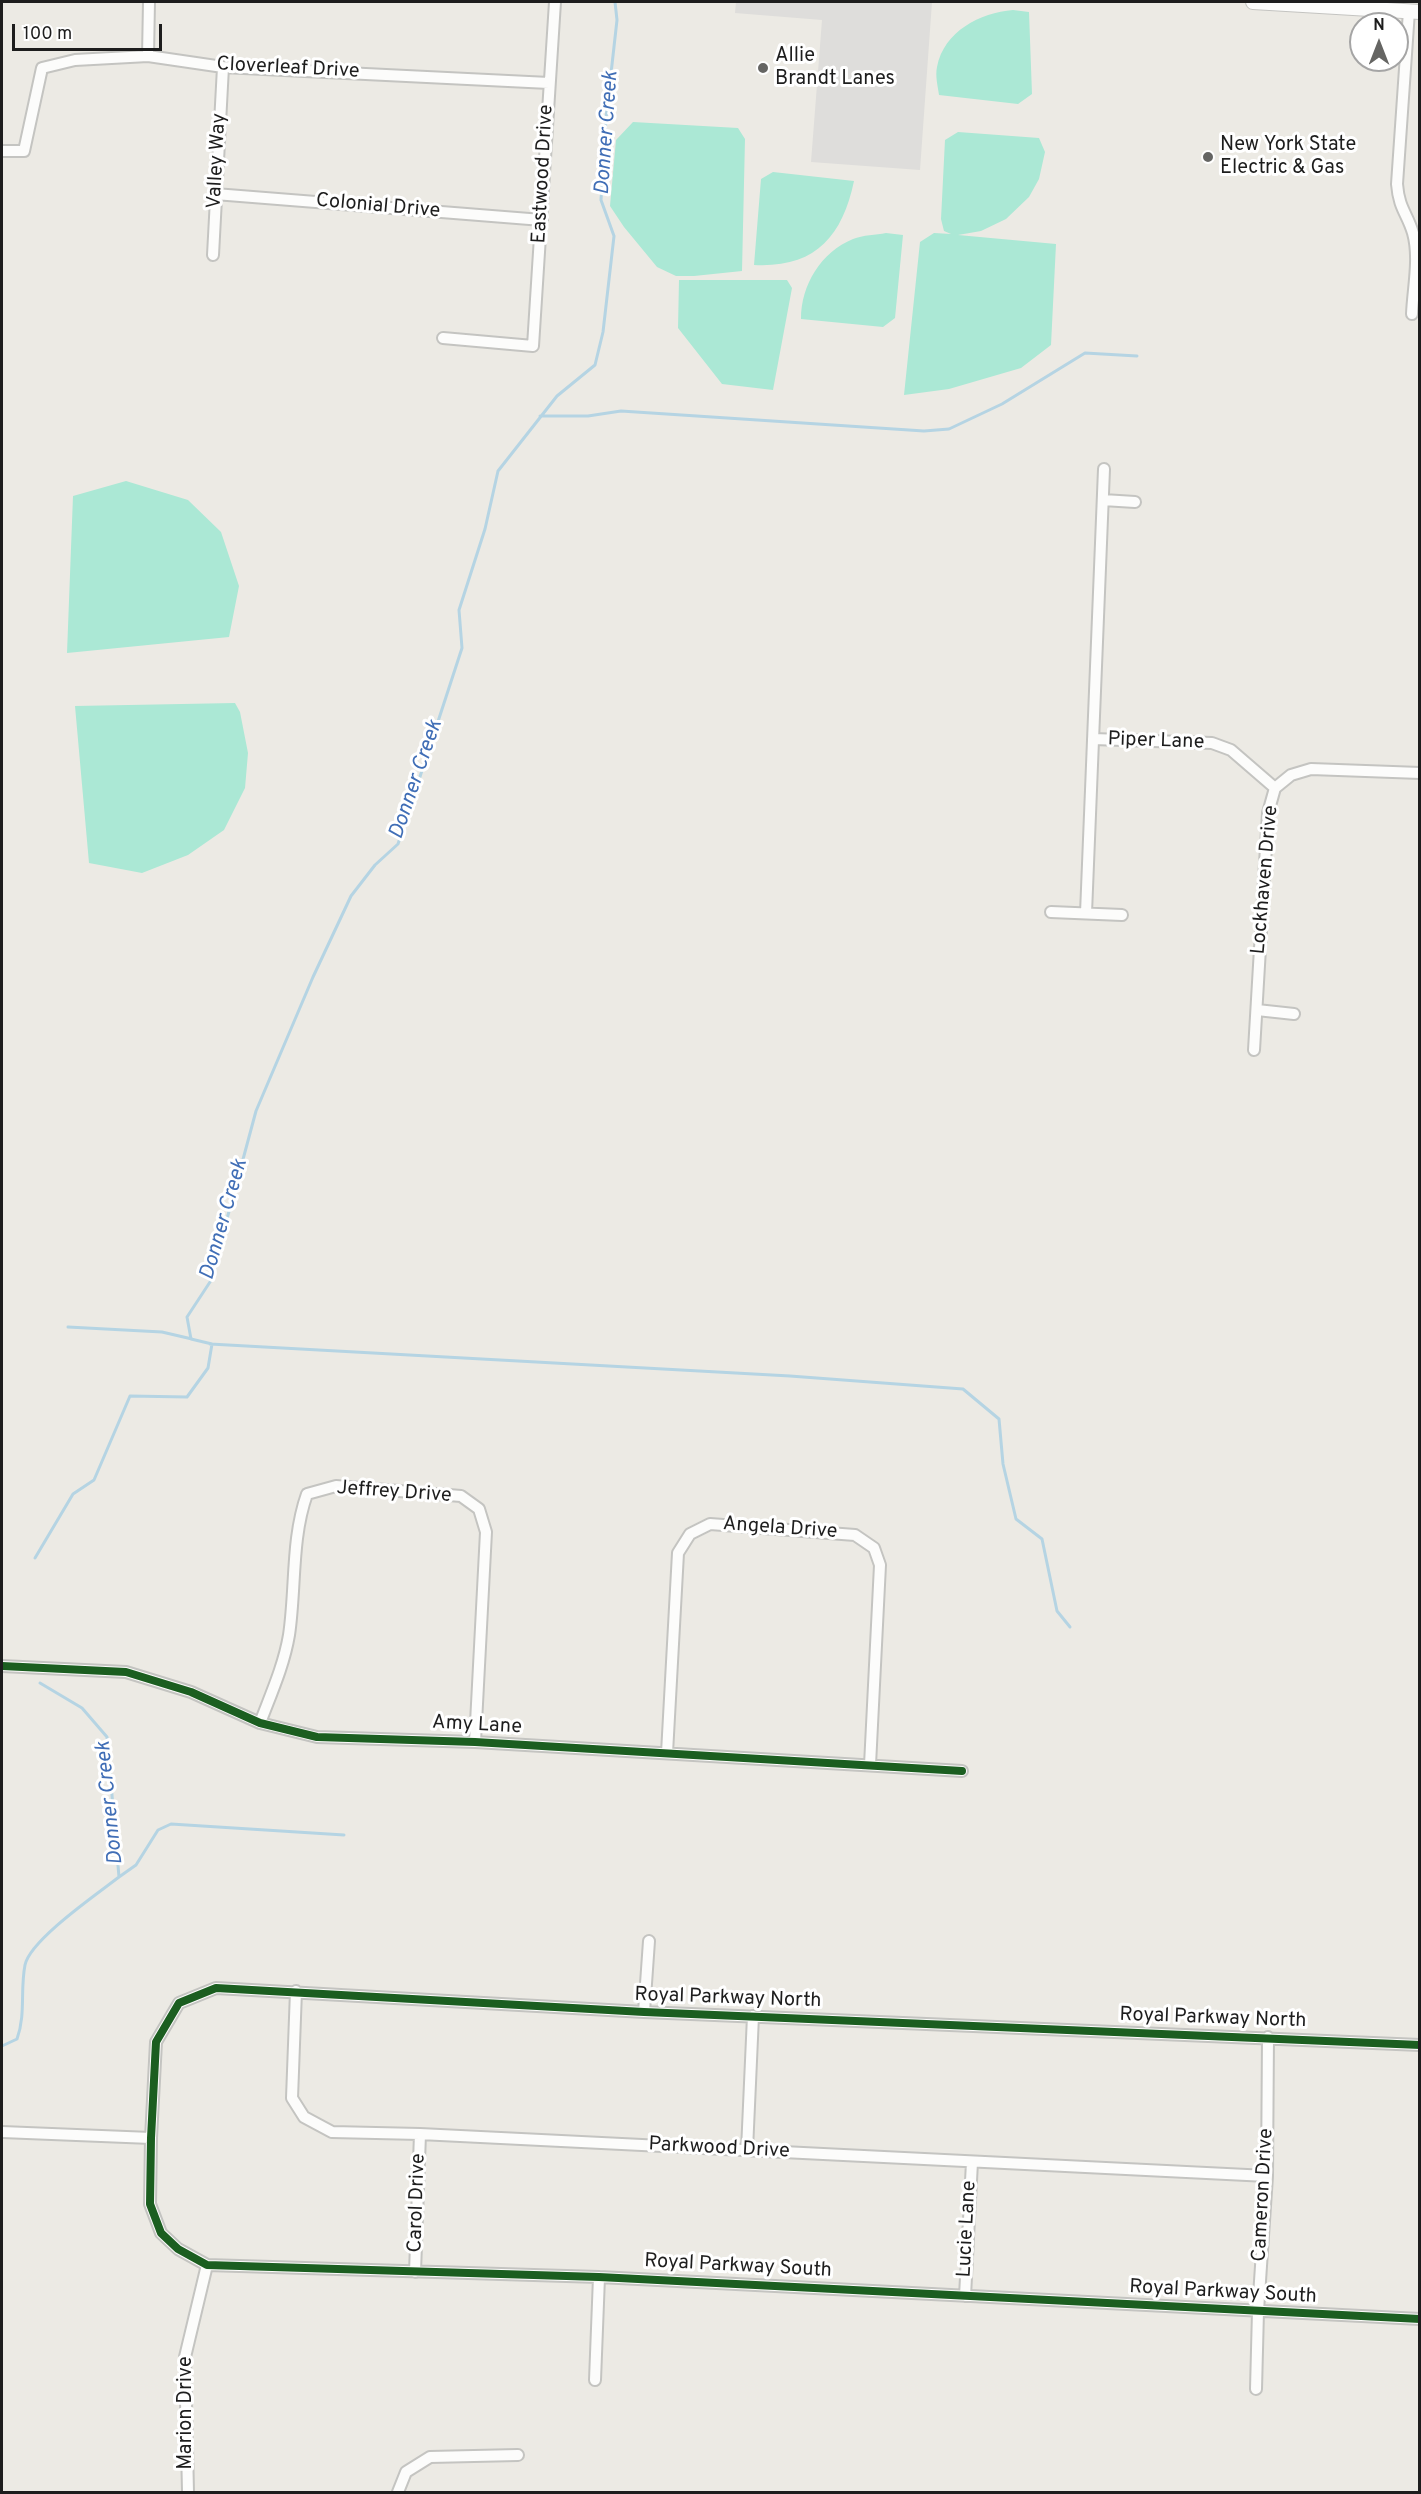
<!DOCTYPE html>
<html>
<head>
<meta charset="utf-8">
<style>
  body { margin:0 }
  #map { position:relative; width:1421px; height:2494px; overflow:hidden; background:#eceae4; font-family:Overpass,sans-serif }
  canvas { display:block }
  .frame { position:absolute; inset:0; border:3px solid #1d1d1d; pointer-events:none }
  .north { position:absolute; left:1349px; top:12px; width:60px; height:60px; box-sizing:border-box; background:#fff; border:2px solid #a5a5a5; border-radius:50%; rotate:0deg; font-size:16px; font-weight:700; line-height:24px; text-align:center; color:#1d1d1d }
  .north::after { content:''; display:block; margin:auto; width:21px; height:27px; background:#656563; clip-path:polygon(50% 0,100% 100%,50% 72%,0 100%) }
  .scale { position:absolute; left:12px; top:24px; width:150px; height:27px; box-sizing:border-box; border:3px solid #1d1d1d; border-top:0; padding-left:8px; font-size:18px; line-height:21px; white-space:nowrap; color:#1d1d1d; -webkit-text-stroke:4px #fff; paint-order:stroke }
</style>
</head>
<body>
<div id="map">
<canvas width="1421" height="2494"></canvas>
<div class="frame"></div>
<div class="north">N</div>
<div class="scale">100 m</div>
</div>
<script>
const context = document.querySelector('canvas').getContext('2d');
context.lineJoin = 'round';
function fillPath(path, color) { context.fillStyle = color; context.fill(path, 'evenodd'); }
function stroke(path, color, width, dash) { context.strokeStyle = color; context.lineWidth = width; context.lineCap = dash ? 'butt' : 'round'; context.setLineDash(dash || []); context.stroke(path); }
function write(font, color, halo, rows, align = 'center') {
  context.font = font + ' Overpass,sans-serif'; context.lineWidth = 6; context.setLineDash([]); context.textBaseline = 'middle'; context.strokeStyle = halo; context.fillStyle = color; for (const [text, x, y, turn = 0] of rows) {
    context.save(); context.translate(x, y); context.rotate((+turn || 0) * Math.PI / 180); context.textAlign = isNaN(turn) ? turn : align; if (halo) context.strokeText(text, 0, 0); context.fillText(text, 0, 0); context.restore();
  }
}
fillPath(new Path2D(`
  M1013,10L1029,12L1032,94L1018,104L939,95C938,87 935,76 937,67C944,31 980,13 1013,10Z
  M633,122L738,128L745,139L742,271L694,276H676L657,267L624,227L610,206L616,140Z
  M958,132L1039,138L1045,152L1039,179L1029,197L1006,219L981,231L958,235L1056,244L1051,345L1021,368L949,389L904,395L920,242L934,233L951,234L944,231L941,219L945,140Z
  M773,172L854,181C842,238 814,268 754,265L761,179Z
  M886,233L903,235L895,318L883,327L801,319C801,285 821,252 853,239C863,235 876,235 886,233Z
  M679,280H787L792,288L773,390L722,384L678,328Z
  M126,481L188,500L221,532L239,586L229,637L67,653L73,496Z
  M235,703L240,712L248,753L245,788L224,830L188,855L142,873L89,863L75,706Z`), '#abe8d5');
fillPath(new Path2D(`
  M736,2H932L920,170L811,162L822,20L735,13Z`), '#dedddb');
stroke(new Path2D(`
  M540,416H588L621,411L924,431L949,429L1002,404L1085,353L1137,356
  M68,1327L162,1332L192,1339
  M210,1344L790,1376L963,1389L999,1419L1003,1464L1016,1519L1042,1539L1057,1611L1070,1627
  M35,1558L73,1494L94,1480L130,1396L187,1397L208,1368L212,1344L191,1339L187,1317L210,1282L256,1111L313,977L351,896L375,865L398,844L462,648L459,610L485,529L498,471L557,396L595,365L603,332L614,236L601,200L606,118L617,20L615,2
  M119,1877L136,1865L158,1830L171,1824L344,1835
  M2,2046L17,2039C26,2014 20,1990 25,1965C30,1940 97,1894 119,1877L107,1737L82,1708L40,1683`), '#b5d4e3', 3);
const minor = new Path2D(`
  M1409,11L1397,184C1399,209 1407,213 1413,233C1420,258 1413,289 1412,314
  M148,56L149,2
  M2,151H24L42,68L75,60L148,56L223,67L549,83
  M215,194L542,220
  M213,255L223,67
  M443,338L533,346L555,2
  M1103,500L1135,502
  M1093,739L1212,743L1231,750L1275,788
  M1051,912L1122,915
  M1086,913L1104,469
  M1257,1010L1294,1014
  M1254,1050L1268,813L1275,788L1291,775L1311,769L1420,773
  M2,1666L126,1672L191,1692L260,1723L317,1737L475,1742L962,1771
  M260,1723C271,1694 284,1665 289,1635C296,1588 291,1539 307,1494L336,1486L461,1496L479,1509L486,1532L475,1742
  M667,1753L678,1553L690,1534L710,1524L855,1535L874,1548L880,1565L870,1765
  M296,1991L292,2098L304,2117L332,2132L420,2134L1267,2176
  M644,2012L649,1941
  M1420,2045L644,2012L216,1988L179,2003L156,2042L151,2138L150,2204L161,2233L178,2249L207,2265L599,2277L1420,2319
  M2,2132L151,2138
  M747,2150L753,2016
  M415,2272L420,2134
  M965,2296L972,2162
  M595,2380L599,2277
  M1256,2389L1258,2311L1267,2176L1268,2037
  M188,2492L185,2357L207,2265
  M398,2492L406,2472L430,2457L518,2455`);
const tertiary = new Path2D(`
  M1253,2L1420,12`);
stroke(minor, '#c4c4c1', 14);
stroke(tertiary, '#c4c4c1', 16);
stroke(minor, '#fcfcfb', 10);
stroke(tertiary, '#fcfcfb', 14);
stroke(new Path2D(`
  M2,1666L126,1672L191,1692L260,1723L317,1737L475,1742L962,1771
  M1420,2045L644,2012L216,1988L179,2003L156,2042L151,2138L150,2204L161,2233L178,2249L207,2265L599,2277L1420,2319`), '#1b5e20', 8);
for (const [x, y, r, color] of [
  [763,68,6,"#656563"],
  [1208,157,6,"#656563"]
]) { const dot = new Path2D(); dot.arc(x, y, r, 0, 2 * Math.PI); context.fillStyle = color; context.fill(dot); stroke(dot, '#fff', 2); }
write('20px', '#1d1d1d', '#fff', [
  ["Allie",775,57],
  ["Brandt Lanes",775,80],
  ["New York State",1220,146],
  ["Electric & Gas",1220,169]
], 'left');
write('20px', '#1d1d1d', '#fff', [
  ["Cloverleaf Drive",288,69,3],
  ["Valley Way",218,161,-87],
  ["Eastwood Drive",544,174,-87],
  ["Colonial Drive",378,207,5],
  ["Piper Lane",1156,742,2],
  ["Lockhaven Drive",1266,880,-85],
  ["Jeffrey Drive",394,1493,4],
  ["Angela Drive",780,1529,4],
  ["Amy Lane",477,1726,3],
  ["Royal Parkway North",728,1999,2],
  ["Royal Parkway North",1213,2019,2],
  ["Parkwood Drive",719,2149,3],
  ["Cameron Drive",1264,2195,-87],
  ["Carol Drive",418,2203,-88],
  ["Lucie Lane",968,2229,-87],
  ["Royal Parkway South",738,2267,3],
  ["Royal Parkway South",1223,2293,3],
  ["Marion Drive",187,2413,-90]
]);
write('italic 21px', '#406eb6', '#fff', [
  ["Donner Creek",608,133,-86],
  ["Donner Creek",417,780,-71],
  ["Donner Creek",225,1220,-74],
  ["Donner Creek",111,1803,-96]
]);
</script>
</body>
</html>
